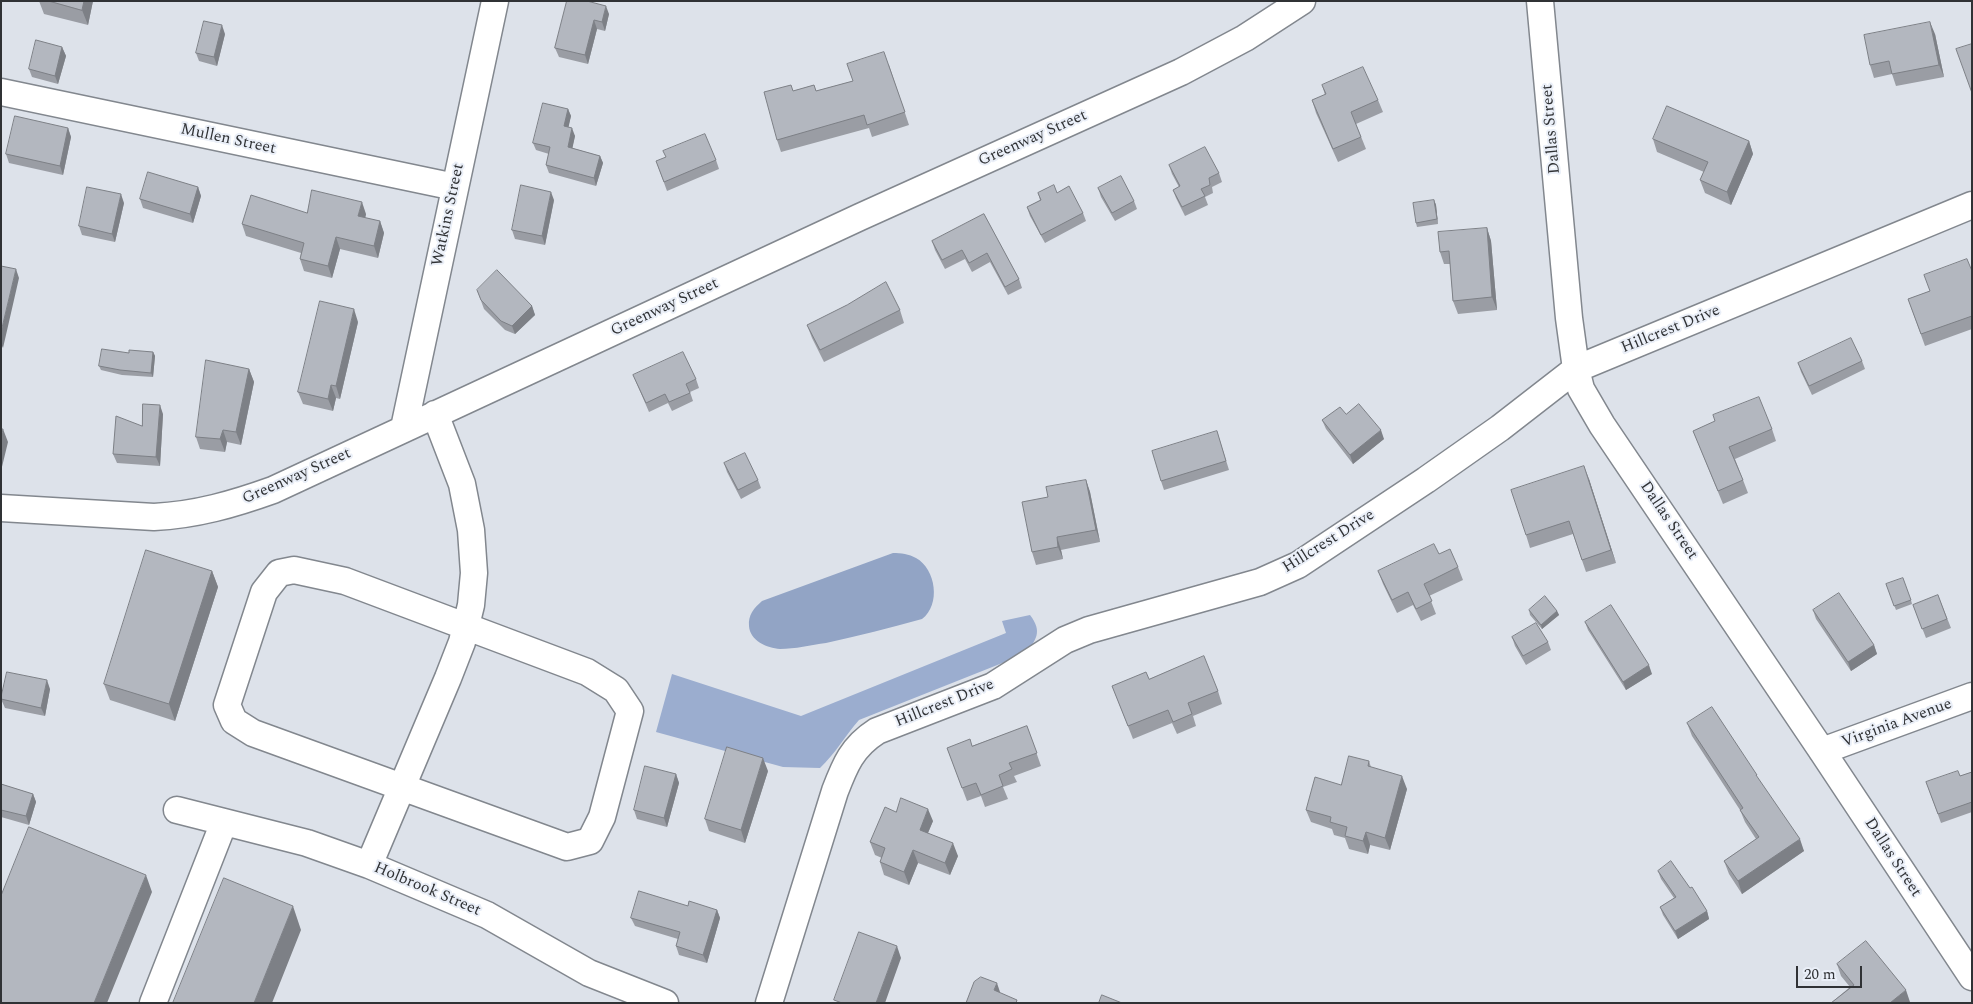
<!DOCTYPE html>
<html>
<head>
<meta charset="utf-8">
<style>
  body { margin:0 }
  #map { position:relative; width:1973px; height:1004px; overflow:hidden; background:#dde2ea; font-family:Spectral,serif }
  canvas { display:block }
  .frame { position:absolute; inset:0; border:2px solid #303235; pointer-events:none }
  .scale { position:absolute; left:1796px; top:966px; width:66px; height:22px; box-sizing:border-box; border:2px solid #303235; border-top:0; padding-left:6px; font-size:15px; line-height:18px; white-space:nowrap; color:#303235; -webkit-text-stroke:4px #eaeff8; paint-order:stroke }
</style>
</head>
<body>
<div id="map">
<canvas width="1973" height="1004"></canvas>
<div class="frame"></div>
<div class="scale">20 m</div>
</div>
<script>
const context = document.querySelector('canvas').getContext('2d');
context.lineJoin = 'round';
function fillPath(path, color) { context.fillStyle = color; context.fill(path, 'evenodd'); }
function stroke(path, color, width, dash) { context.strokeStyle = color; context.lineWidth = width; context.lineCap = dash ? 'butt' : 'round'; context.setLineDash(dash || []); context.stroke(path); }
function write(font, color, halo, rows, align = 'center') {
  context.font = font + ' Spectral,serif'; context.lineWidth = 4; context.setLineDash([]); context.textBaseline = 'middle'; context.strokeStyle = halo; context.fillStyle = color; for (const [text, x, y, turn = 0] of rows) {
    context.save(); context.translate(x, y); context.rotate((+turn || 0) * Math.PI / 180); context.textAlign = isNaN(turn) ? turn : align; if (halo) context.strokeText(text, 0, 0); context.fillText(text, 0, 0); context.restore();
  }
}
fillPath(new Path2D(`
  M1030,615C1043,632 1036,640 1025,654L859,720C845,736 835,754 820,768L783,767L656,732L672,674L801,716L1006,633L1002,621Z`), '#9badcf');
fillPath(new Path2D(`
  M893,553C901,553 909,554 916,558C936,569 941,605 922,619C890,628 858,636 826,643C811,645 795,649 780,649C767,648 750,641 749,626C748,615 754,608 762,601Z`), '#92a4c5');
const street = new Path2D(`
  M1540,1L1569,318L1576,369L1581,389L1602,425L1822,751L1972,977
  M1,92L455,187
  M404,428L495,1
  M1,508L154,517C196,515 234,504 273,490L860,217L1181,72L1245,38L1302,1
  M294,570L345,581L587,672L616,690L630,711L602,817L590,841L567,847L253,733L234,721L227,705L264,592L279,573Z
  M1822,751L1972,696
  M177,810L307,843L369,865L487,915L589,973L665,1003
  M369,865L448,678L462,642L471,605L474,573L471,530L462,484L435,414
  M153,1003L224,822
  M769,1003L835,791C845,765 852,747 877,731L993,686L1065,640L1089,630L1260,582L1298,565L1426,480L1500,428L1576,369L1972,205`);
stroke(street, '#82878e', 29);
stroke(street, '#fff', 26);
fillPath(new Path2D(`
  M39,1H93L88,25L44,14Z
  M567,1L609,14L605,31L597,29L588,64L559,57L555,48Z
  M225,34L217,66L199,61L196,53Z
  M1935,34L1944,77L1896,86L1892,74L1874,78L1870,65Z
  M62,47L66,56L58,84L32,77L29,69Z
  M889,65L909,125L872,137L869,128L781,152L777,140L793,91L814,85L816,91L853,81Z
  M1322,85L1378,100L1383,112L1356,124L1366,149L1338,162L1316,113L1312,100L1325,95Z
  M568,109L571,116L568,127L575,136L572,148L600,156L603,163L596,186L549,173L546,165L549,154L536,150L533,143Z
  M68,128L71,137L63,175L9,163L6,154Z
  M1653,139L1749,141L1753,154L1731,205L1705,193L1700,180L1704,172L1657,152Z
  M716,160L719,169L667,191L656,161Z
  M1169,165L1219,173L1222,182L1212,187L1213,193L1205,197L1208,205L1185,216L1176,198L1173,190L1179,187L1172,174Z
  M198,187L201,196L193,223L143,208L140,199Z
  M1098,188L1134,201L1137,209L1115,221L1101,197Z
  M1038,193H1057L1083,213L1086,221L1045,243L1030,216L1027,207L1040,200Z
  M554,200L545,245L515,239L512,230Z
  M1434,200L1436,205L1438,224L1417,227L1416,223Z
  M124,203L115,242L82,235L79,226Z
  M307,213L366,214L365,218L380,221L384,233L378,258L340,249L332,278L304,271L300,259L301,253L246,236L242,224Z
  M984,214L1019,279L1022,288L1008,295L990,262L972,272L965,259L945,269L935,250L932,241Z
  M1487,228L1491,241L1497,310L1458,314L1453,301L1450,264H1444L1440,252Z
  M1972,271V329L1925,346L1908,299L1930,291Z
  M477,290L532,306L535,315L515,334L505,330L484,309Z
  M900,310L904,323L824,362L812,338L807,325Z
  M358,322L340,399L336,398L333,411L303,404L298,392Z
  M153,352L155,356L153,377L122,375L101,370L99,366L129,353Z
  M1862,361L1865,369L1812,395L1801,372L1798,363Z
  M249,369L254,382L241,445L227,442L225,452L200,449L196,437Z
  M633,375L696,379L699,388L690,392L693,401L672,411L668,403L649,412Z
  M163,414L160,466L117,463L113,454L142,426Z
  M1346,414L1384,439L1353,464L1326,429L1322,420Z
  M1772,429L1776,441L1735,459L1748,493L1723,504L1693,431Z
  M1217,431L1229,470L1164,490L1161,481Z
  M724,463L758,480L761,488L741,499L727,472Z
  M1589,479L1616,563L1586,572L1573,534L1530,548L1526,535Z
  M1086,480L1090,492L1100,542L1061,550L1063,559L1036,565L1032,552L1048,497Z
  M1439,554L1458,567L1463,580L1429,596L1436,614L1421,621L1413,605L1397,613L1383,584L1378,571Z
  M212,571L218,587L175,721L110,700L104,684Z
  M1886,584L1911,600L1912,604L1896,610Z
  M1938,595L1951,628L1926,638L1913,605Z
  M1529,610L1557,611L1559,615L1542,629L1530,615Z
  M1813,610L1874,645L1877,654L1851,671L1816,619Z
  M1585,622L1652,674L1626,690L1588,630Z
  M1512,637L1548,642L1551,650L1526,665L1515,646Z
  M1149,679L1218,691L1222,704L1193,716L1196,726L1177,734L1172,723L1133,739L1112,686Z
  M50,689L45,716L5,708L1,699Z
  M1687,723L1759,780L1804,851L1742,894L1729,874L1724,861L1756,839L1745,822L1740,810L1692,736Z
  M1027,726L1041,766L1014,776L1017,782L1003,787L1008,799L985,807L981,796L967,801L947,748L972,746Z
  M1369,761L1371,767L1407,789L1390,850L1370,845L1368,854L1349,849L1345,838L1334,835L1332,829L1311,822L1306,810L1341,785Z
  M768,771L745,843L709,831L705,819Z
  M1972,772V812L1941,823L1926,782L1960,776Z
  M676,774L679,783L667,827L637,819L634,810Z
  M1,784L33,794L36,802L29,825L1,817Z
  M896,812L933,821L928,833L958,856L950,875L918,863L909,885L884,875L880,862L882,858L875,855L870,842Z
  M1658,871L1707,911L1709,919L1678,939L1663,915L1660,907L1674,898L1661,879Z
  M688,906L717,910L720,918L707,963L679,955L676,946L678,939L635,926L631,918Z
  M1837,964L1910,1002L1909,1003H1831L1850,987L1841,976Z`), '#9a9da4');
fillPath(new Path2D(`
  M84,1H93L88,25L82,10Z
  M606,6L609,14L605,31L602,22Z
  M594,20L597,29L588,64L585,55Z
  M1930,22L1935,34L1944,77L1939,65Z
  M222,25L225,34L217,66L214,57Z
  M62,47L66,56L58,84L55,76Z
  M568,109L571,116L567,134L564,126Z
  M68,128L71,137L63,175L60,166Z
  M572,128L575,136L571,155L568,147Z
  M1749,141L1753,154L1731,205L1727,192Z
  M600,156L603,163L596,186L594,178Z
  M198,187L201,196L193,223L190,214Z
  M551,192L554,200L545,245L542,236Z
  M121,194L124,203L115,242L112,234Z
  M1434,200L1436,205L1438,224L1437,219Z
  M362,202L366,214L363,228L358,216Z
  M380,221L384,233L378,258L374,246Z
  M1487,228L1491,241L1497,310L1492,297Z
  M336,237L340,249L332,278L328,266Z
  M16,269L19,278L3,348L1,344V332Z
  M532,306L535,315L515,334L512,326Z
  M354,309L358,322L340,399L336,386Z
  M153,352L155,356L153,377L151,373Z
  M249,369L254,382L241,445L236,432Z
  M331,385L336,398L333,411L328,399Z
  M160,405L163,414L160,466L156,457Z
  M3,429L8,442L1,471V438Z
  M223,430L227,442L225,452L220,439Z
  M1381,430L1384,439L1353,464L1350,455Z
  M1584,466L1589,479L1616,563L1611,550Z
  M1086,480L1090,492L1100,542L1096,530Z
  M1057,537L1061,550L1063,559L1058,547Z
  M212,571L218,587L175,721L169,704Z
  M1557,611L1559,615L1542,629L1541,625Z
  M1874,645L1877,654L1851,671L1848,662Z
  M1649,665L1652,674L1626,690L1623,682Z
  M47,680L50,689L45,716L41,708Z
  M763,758L768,771L745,843L741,830Z
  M676,774L679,783L667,827L664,818Z
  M1402,776L1407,789L1390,850L1385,838Z
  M33,794L36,802L29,825L26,816Z
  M928,809L933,821L924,842L920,830Z
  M1366,832L1370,845L1368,854L1363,841Z
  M1800,839L1804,851L1742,894L1738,881Z
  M953,843L958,856L950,875L945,863Z
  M913,850L918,863L909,885L904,872Z
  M146,875L152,892L107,1003H94Z
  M293,906L301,930L272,1003H254Z
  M717,910L720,918L707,963L703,955Z
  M1707,911L1709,919L1678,939L1675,931Z
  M897,946L901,958L885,1003H876Z
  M997,983L1000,992L997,999L994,990Z
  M1906,990L1910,1002L1909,1003H1890Z`), '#7d8086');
const building = new Path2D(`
  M49,1H84L82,10Z
  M567,1H587L606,6L602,22L594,20L585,55L555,48Z
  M204,21L222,25L214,57L196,53Z
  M1930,22L1939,65L1892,74L1889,61L1870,65L1864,35Z
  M36,40L62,47L55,76L29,69Z
  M1972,44V93L1956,49Z
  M884,52L905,112L867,125L864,115L777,140L764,92L791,85L793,91L814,85L816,91L853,81L847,64Z
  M1363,67L1378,100L1351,112L1361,137L1333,149L1312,100L1326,94L1322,85Z
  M543,103L568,109L564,126L572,128L568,147L600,156L594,178L546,165L550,147L533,143Z
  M1667,106L1749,141L1727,192L1700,180L1708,162L1653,139Z
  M15,116L68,128L60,166L6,154Z
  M705,134L716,160L664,182L656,161L666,157L663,151Z
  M1205,147L1219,173L1209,178L1210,185L1201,189L1205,196L1182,207L1173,190L1180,186L1169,165Z
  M148,172L198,187L190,214L140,199Z
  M1121,176L1134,201L1112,213L1098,188Z
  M521,185L551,192L542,236L512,230Z
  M1054,185L1057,193L1069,186L1083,213L1041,235L1027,207L1041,200L1038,193Z
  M87,187L121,194L112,234L79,226Z
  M312,190L362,202L358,216L380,221L374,246L336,237L328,266L300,259L304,243L242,224L251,195L307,213Z
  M1434,200L1437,219L1416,223L1413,203Z
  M984,214L1019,279L1005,287L987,253L969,263L962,250L942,260L932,241Z
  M1487,228L1492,297L1453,301L1449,251L1440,252L1438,232Z
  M1967,259L1972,271V316L1921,334L1908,299L1930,291L1924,275Z
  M1,266L16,269L1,332Z
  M497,270L532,306L512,326L501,321L481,300L477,290Z
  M886,282L900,310L820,350L807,325L847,305Z
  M320,301L354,309L336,386L331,385L328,399L298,392Z
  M1851,338L1862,361L1809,386L1798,363Z
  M102,349L129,353V350L153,352L151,373L120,370L99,366Z
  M683,352L696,379L686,384L690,393L669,402L665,394L646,403L633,375Z
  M206,360L249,369L236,432L223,430L220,439L196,437Z
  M1759,397L1772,429L1729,447L1743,480L1718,491L1693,431L1715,421L1713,415Z
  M143,404L160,405L156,457L113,454L116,416L142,426Z
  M1359,404L1381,430L1350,455L1322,420L1340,407L1346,414Z
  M1,429H3L1,438Z
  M1217,431L1226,461L1161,481L1152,451Z
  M745,453L758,480L738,490L724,463Z
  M1584,466L1611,550L1582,560L1569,521L1526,535L1511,490Z
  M1086,480L1096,530L1057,537L1058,547L1032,552L1022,502L1048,497L1046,487Z
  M1434,544L1439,554L1450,549L1458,567L1424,584L1432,601L1416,609L1408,592L1392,600L1378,571Z
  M146,550L212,571L169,704L104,684Z
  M1903,578L1911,600L1894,606L1886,584Z
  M1839,593L1874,645L1848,662L1813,610Z
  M1938,595L1947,619L1922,629L1913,605Z
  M1545,596L1557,611L1541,625L1529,610Z
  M1611,605L1649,665L1623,682L1585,622Z
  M1536,623L1548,642L1523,656L1512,637Z
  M1204,656L1218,691L1188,703L1192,714L1173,722L1168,710L1128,726L1112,686L1146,672L1149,679Z
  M7,672L47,680L41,708L1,699Z
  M1712,707L1757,775H1756L1800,839L1738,881L1724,861L1759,837L1740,810L1743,808L1687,723Z
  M1027,726L1037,753L1009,763L1012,769L999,775L1003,786L981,795L976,783L962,788L947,748L970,739L972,746Z
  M727,747L763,758L741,830L705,819Z
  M1349,756L1369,761L1368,766L1402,776L1385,838L1366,832L1363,841L1345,836L1347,827L1330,822L1331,817L1306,810L1315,777L1341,785Z
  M645,766L676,774L664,818L634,810Z
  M1958,771L1960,776L1972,772V802L1938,814L1926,782Z
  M1,784L33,794L26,816L1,810Z
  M901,798L928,809L920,830L953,843L945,863L913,850L904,872L880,862L885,848L870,842L885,807L896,812Z
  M29,827L146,875L94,1003H1V896Z
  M1671,861L1690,888L1692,887L1707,911L1675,931L1660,907L1676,897L1658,871Z
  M224,878L293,906L254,1003H173Z
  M639,891L688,906L689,901L717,910L703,955L676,946L680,932L631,918Z
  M859,932L897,946L876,1003H842L834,1000Z
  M1866,941L1906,990L1890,1003H1831L1854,985L1837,964Z
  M981,977L997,983L994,990L1017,1000L1016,1003H966L974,982Z
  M1102,995L1122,1003H1099Z`);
fillPath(building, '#b3b7bf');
stroke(building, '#7d8086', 1);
write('16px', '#303235', '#eaeff8', [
  ["Dallas Street",1552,129,-95],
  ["Greenway Street",1033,139,-24],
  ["Mullen Street",228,140,12],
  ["Watkins Street",449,215,-78],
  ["Greenway Street",665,308,-25],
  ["Hillcrest Drive",1671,330,-22],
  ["Greenway Street",297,477,-24],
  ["Dallas Street",1668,521,56],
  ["Hillcrest Drive",1329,542,-32],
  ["Hillcrest Drive",945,704,-22],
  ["Virginia Avenue",1897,724,-20],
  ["Dallas Street",1892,858,57],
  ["Holbrook Street",427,890,23]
]);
</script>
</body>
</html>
